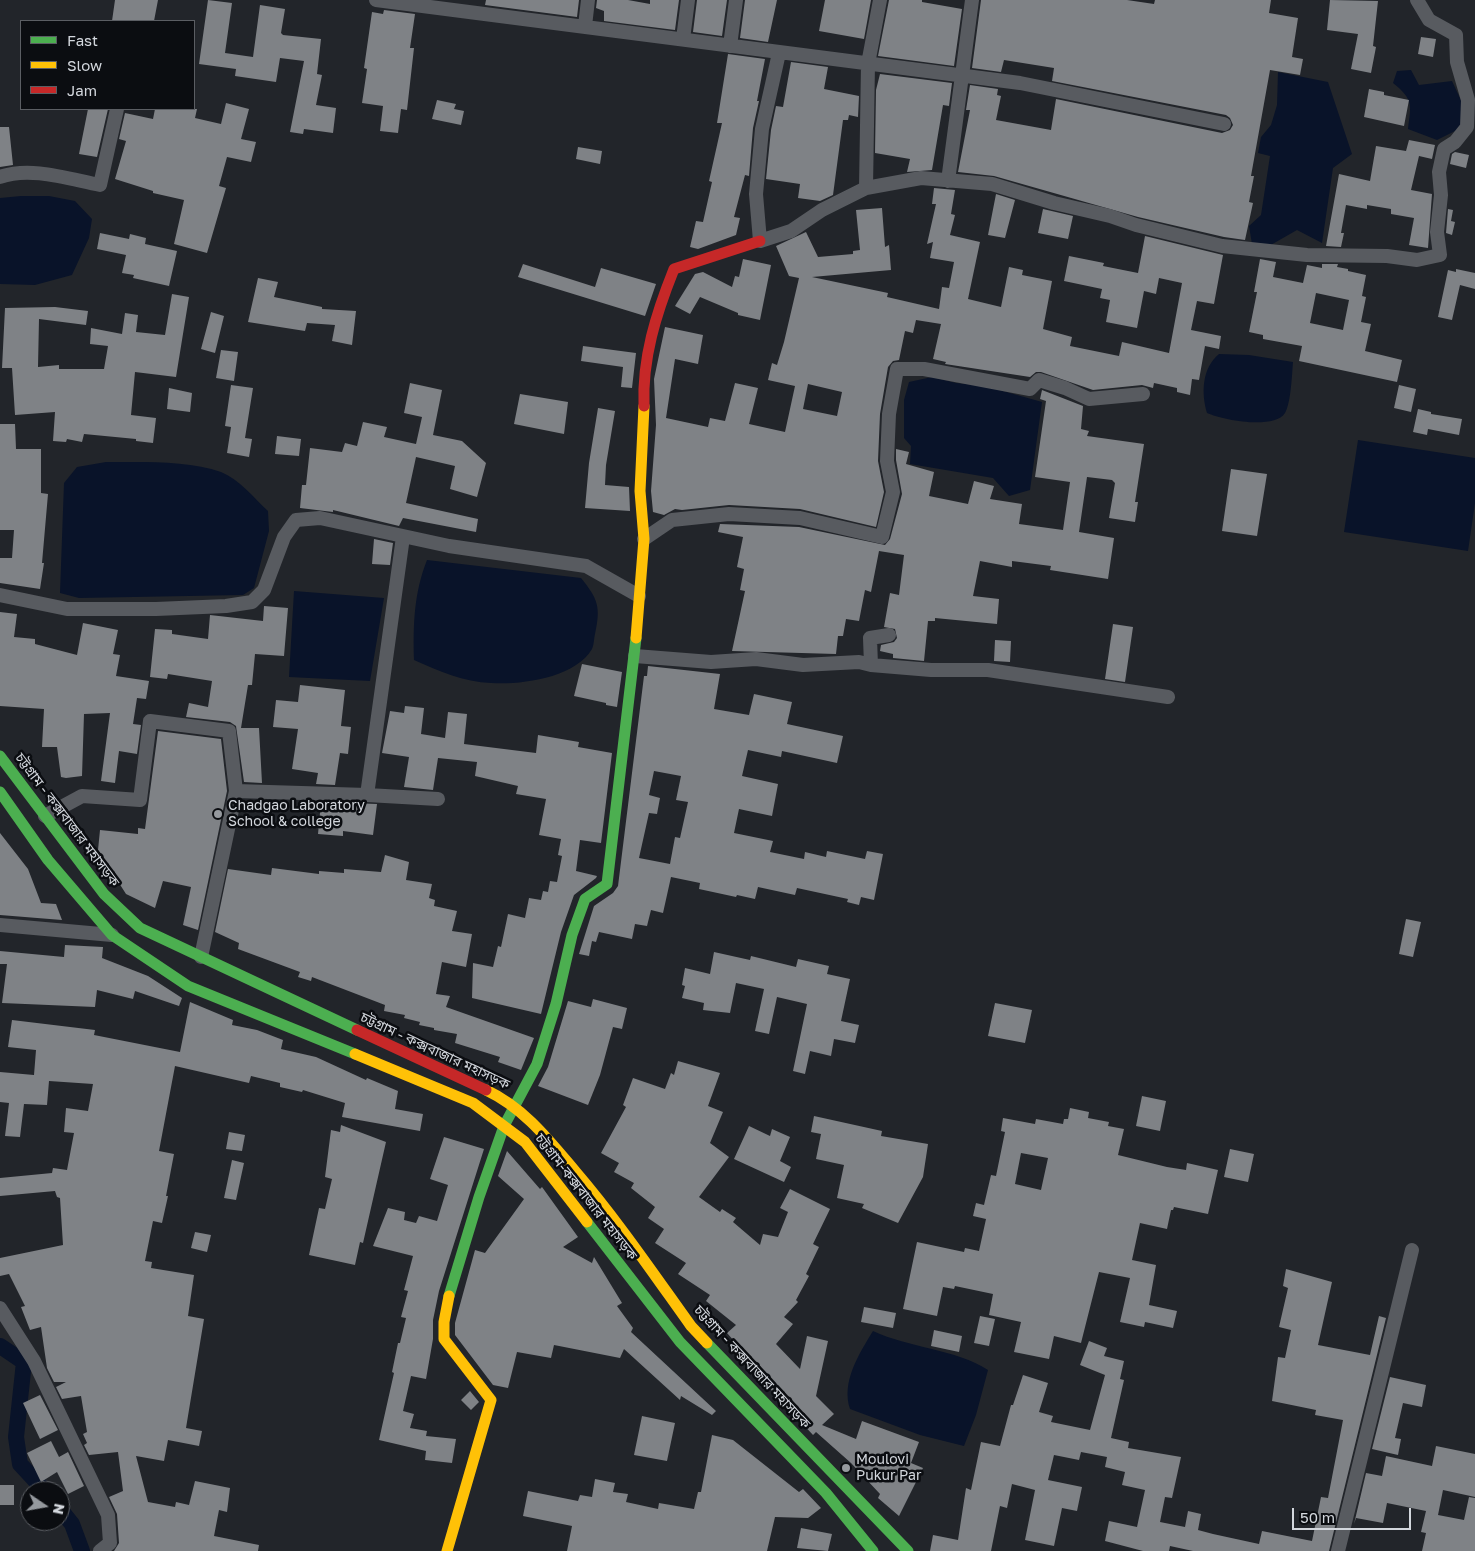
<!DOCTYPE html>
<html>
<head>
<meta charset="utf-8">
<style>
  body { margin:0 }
  #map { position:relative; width:1475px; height:1551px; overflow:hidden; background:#22252a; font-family:"Golos Text",sans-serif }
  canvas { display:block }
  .legend { position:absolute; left:20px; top:20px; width:175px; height:90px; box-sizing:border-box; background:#0b0d11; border:1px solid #5b5e63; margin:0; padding:6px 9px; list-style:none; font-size:15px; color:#d3d7dd }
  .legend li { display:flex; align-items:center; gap:10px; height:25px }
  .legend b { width:25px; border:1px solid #5b5e63 }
  .north { position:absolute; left:20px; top:1481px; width:50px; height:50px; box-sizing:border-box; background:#0b0d11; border:1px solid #5b5e63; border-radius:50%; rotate:102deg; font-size:14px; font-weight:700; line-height:20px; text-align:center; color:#d3d7dd }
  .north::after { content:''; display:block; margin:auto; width:18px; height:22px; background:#95999e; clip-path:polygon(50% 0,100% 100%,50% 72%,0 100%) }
  .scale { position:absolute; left:1292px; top:1508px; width:119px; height:22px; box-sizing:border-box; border:2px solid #d3d7dd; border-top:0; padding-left:6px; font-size:15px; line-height:18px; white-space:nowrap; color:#d3d7dd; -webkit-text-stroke:4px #0b0d11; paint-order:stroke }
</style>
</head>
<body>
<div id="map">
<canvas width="1475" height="1551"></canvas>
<ul class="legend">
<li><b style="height:6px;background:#4caf50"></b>Fast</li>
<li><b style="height:6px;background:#ffc107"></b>Slow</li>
<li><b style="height:6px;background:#c62828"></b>Jam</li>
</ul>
<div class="north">N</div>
<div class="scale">50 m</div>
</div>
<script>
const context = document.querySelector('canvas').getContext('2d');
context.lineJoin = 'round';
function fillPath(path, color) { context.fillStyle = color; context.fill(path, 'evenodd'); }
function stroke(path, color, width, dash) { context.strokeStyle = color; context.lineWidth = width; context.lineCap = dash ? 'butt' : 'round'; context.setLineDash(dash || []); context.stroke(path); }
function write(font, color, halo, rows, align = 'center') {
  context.font = font + ' "Golos Text","Noto Sans Bengali",sans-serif'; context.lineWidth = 5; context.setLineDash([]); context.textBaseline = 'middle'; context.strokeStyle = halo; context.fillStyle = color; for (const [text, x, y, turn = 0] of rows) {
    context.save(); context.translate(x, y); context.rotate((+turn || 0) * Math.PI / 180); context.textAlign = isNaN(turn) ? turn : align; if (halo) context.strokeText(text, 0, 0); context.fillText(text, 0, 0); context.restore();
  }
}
fillPath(new Path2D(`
  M1411,70L1419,85L1452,81L1467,113L1463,127L1437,140L1408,129C1411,105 1414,100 1393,83L1397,71Z
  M1278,72L1328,82L1352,154L1333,168L1322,243L1297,230L1269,246L1252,244L1249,226L1261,215L1270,156L1258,153L1261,137L1271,125L1277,105Z
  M21,196H49L75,201L92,219L89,238L72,275L35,285L0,284V198Z
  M1219,354L1249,355L1293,362C1292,374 1291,403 1285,413C1274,430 1223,420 1207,413C1201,393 1202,368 1219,354Z
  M932,377L956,383L985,386L1042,402L1030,490L1009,496L993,478L910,464L911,446L904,438V400L909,382Z
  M1358,440L1475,458V503L1468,551L1344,532Z
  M106,462C140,462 188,460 221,472C239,479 254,498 268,511L269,531L254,588L243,595L79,598L60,593L64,483L77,467Z
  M427,560L581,578C598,599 601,607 595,634C594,638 594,645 592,649C575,678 521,685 491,683C464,682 438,671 414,660C413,624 414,593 427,560Z
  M294,591L384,598L370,681L289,677Z
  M873,1331C909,1348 956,1349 988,1370L976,1415L964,1446L920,1435L850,1409C841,1382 859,1354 873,1331Z`), '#091329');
stroke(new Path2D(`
  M0,1346L24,1362L16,1437L20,1464L45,1491
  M60,1509L72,1524L82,1551`), '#091329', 16);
fillPath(new Path2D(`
  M115,0H158L154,21H112Z
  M208,0L232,3L225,53L253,57L260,5L285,9L281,33L283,35L321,39L317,74L322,75L316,105L336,108L333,133L304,129L303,134L290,132L304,61L280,58L276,82L235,76L236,69L199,64Z
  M486,0H579L577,17L485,5Z
  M597,0H628L650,4V0H679L675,30L604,21V11L596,8Z
  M697,0H727L722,36L693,32Z
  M745,0H777L768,42L740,38Z
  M825,0H871L864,39L819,31Z
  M889,0H922V2L962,9L954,66L878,56Z
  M981,0H1127L1154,4L1155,0H1271L1269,13L1298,18L1292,57L1303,59L1300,75L1270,70L1251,176H1254L1249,202L1253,203L1245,240L1224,237L1138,217L994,176L958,172L970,110H966L970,85L998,89L997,95L1001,96L996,120L1051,130L1056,99L1222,133L1230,130L1233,125L1230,118L1226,115L1052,81L1054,68L1004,60L1001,72L972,68Z
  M1330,0L1378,1L1373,46L1376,47L1371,73L1351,69L1358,34L1327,30Z
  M384,10L415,14L410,48H414L407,110L401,109L398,133L380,131L383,106L362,103L367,69L364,68L372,12L383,14Z
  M1421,37L1436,39L1433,57L1418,54Z
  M728,54L765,59L757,101H759L753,128L749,176L745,175L734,217L740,218L736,235L698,249L690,247L696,221L703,222L712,182L709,181L722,123H717Z
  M791,62L828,67L824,89L859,96L858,117L849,115L848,120H843L833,195L820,201L798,198L800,184L766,179L771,130L776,106L783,107Z
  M880,74L952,83L949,106L943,105L932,170L907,172L910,159L875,153L876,90Z
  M1369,89L1384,92V95L1409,100L1404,126L1364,117Z
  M437,100L456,104L454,109L464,111L461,125L432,119Z
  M226,103L249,109L241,139L256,142L251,162L227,157L219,186L226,188L207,253L174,244L184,200L153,193V191L115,179L126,141L119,139L125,113L153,119L155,109H197L195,118L221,124Z
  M88,109H108L97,157L79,154Z
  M0,127H9L13,165L0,167Z
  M1409,140L1435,145L1432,159L1419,156L1411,190L1432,194L1428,248L1409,245L1414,218L1391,214V209L1367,205V209L1346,205L1341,233H1344L1341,247L1326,246L1339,174L1370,181L1376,146L1406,151Z
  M578,147L602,151L600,164L576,159Z
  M1455,152L1469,155L1466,168L1450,164L1452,154Z
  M934,188L955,190L951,214L955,215L950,235L980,242L968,299L1001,307L1009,267L1023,270L1022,275L1052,281L1043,329L1072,337L1070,346L1119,356L1122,342L1169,353L1182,283L1159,278L1156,294L1144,291L1137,328L1106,322L1110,300L1100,298L1102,289L1064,281L1069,256L1104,263L1103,266L1138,273L1145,236L1223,255L1214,304L1197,301L1191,330L1221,336L1219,349L1205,346L1199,380L1192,379L1190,395L1177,392V388L1154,383L1153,388L1142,385L1093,390L1041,372H1036L1030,377L945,364L946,362L933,359L941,324L916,320L913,333L905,331L899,360L893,361L888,367L880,414L878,461L884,492L876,527L800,509L729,505L682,510L675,509L664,515L653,512L651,491L656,425L654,379L665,327L703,335L698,364L675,359L666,418L708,427L710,418L725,421L735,383L758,388L749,424L785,432L795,386L768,380L772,363L777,365L784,342L799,278L789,276L776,246L806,232L818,257L853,254V251L860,250L856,210L882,208L885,247L889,245L891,270L812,277L888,293L887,297L939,309L942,287L949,288L954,262L930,258L933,242L927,244L936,204H932ZM808,384L842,392L837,416L803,409Z
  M996,194L1015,200L1005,238L988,235Z
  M1043,209L1073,216L1068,239L1038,233Z
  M1448,209L1453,210L1451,221L1455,222L1452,235L1446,233Z
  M100,233L129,239L130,234L146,238L145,244L177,251L169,286L133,278L134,275L122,273L126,255L97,249Z
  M743,259L771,265L760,320L738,315V313L700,297L690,314L675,306L695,274L703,272L732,287L735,276L739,277Z
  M1260,259L1276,262L1273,277L1303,283L1307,265L1322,268V264H1338L1337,267L1348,269V271L1366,275L1362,296L1366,297L1361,322L1371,324L1365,351L1402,360L1397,382L1299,361L1302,346L1263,339V335L1249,332L1257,292H1254ZM1316,293L1349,300L1343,330L1310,323Z
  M523,264L595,287L601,268L656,284L645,316L518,277Z
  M1456,269L1475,273V289L1460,285L1452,320L1438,317L1448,270L1456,272Z
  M258,278L278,282L274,297L322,307V309L356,311L352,345L332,341L335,325L307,323L305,331L248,322Z
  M172,294L189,297L176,377L135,372L131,415L156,418L153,443L136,441V439L84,434L82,442L67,439L66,442L53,441L55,412L15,415L12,368H2L5,308L55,307L88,311L86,325L39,319L38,367L59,365V369H104L108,346L90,344L91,328L122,334L125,313L138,315L136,332L165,335Z
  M211,312L224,316L215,353L201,349Z
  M583,346L636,353L632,388L621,387L623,367L581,361Z
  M221,350L238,352L234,381L216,378Z
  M410,383L442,390L433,435L462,441L486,463L477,497L450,489L455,466L416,457L406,503L478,519L476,532L403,518L399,526L333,510V512L300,508L302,485H306L310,448L342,452L345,443L357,446L363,422L387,427L384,437L416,444L422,417L404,413Z
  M231,385L253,388L245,438L252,439L249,457L227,453L231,427L225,426Z
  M1399,385L1416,389L1411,412L1394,408Z
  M169,388L192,393L190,412L167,409Z
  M1042,390L1083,406L1081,429L1089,431L1087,436L1144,444L1135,502H1138L1135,522L1109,518L1115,483L1112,480L1087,477L1079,532L1114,538L1108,579L1050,570L1051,566L1012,561V567L980,561L973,596L999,599L997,624L935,618V621H928L924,661L893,658V654L880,651L881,645L894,642L897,638L895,629L884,627L890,593L899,595L904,555L879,551L871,592L865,590L859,621L846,619L843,636H838L836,654L732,651L745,591L740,590L744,569L737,567L743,537L718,532L720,524L799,527L885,545L890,539L902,494L896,460V449L909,452L906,464L934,472L929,496L968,504L974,481L994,486L990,499L1022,504L1019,524L1063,530L1070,482L1035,477L1046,401L1040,399Z
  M520,394L568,402L564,434L514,424Z
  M598,408L615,411L606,465L605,485L629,487L630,511L585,508L589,463Z
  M1418,409L1431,412V414L1462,419L1459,435L1428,429L1427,435L1413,432Z
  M0,424H15L16,449H41V493L48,494L42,563H44L40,589L0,583V558H12L14,530H0Z
  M277,436L301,439L299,456L275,454Z
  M1231,469L1267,474L1257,536L1222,531Z
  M374,539L393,543L390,565L372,564Z
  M264,606L288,608L284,656L255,654L252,685H248L241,728H259L262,783L244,782L236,726L230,722L186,717L189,703L208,707L212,681L168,674L167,679L150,677L155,629L172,630V634L208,639L210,615L263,621Z
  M0,612L17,614L14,637L35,639V644L77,655L83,623L118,630L113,654L120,655L116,676L149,681L146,699L137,698L133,724L141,725L137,754L119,751L115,783L101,781L110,713L84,714L82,776L66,778L61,777L57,747H42L44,709L0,706Z
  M1113,624L1133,627L1125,682L1105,679Z
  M995,640L1011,641L1010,662L994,661Z
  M582,664L622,672L617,707L606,705V703L574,696Z
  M648,666L720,674L714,709L749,715L754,694L792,702L787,724L843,736L837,763L782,751L781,757L748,750L742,776L778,784L772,816L739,809L734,833L773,841L770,852L804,859L805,852L826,857L827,851L865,859L867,851L883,854L874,900L861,897L859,905L847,902L848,899L797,888L795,895L758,887L755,899L737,895L736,897L699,889L700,883L671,877L663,913L651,910L647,926L635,924L632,939L599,932L596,942L592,941L589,956L579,954L594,906L613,893L618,886L644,676H647ZM654,771L681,776L676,800L688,802L680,838L675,837L670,864L639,858L649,813L657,814L660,798L649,795Z
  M300,685L345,690L341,726L351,727L348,754L340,753L335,785L316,784L318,773L292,769L298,729L273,727L276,700L298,702Z
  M405,706L424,708L421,734L445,738L448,712L467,714L464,744L536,753L538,735L579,742L578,747L612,753L601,843L580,840L576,871L597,876L596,878L574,895L561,932L541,1014L472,998L473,963L493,967L498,946L501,947L508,914L525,918L529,898L541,900L543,891L548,892L550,881L557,882L562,856L558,855L561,839L539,835L546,799L516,794L518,786L475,776L477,762L438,758L433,790L404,787L409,757L382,753L390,711L404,713Z
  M158,731L221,739L227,791L198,930L183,925L191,887L163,881L155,908L126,894L98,850L100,830L138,834V828L145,829Z
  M321,802L377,804L373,835L343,831V836L318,834Z
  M0,833L28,869L41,903L56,904L62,920L0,915Z
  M385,855L409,862L406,880L432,884L429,898L435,900L434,906L457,911L452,931L472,934L466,967L442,962L436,994L450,996L446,1007L534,1038L521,1070L498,1062L500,1057L455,1043L457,1034L434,1030V1028L419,1025L420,1022L404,1018L405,1015L384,1011L385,1005L312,977L311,981L298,977L300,972L238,949L239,943L215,932L228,869L271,875L272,868L319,874V871L344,873V869L381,872Z
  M1406,919L1421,922L1413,957L1399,954Z
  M65,945L103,947L102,958L148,976L182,998L179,1006L135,991L133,999L97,990L95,1007L2,1003L7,964H0V951L64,957Z
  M714,952L750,960L751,956L796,967L798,959L829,966L827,974L850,979L841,1021L859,1025L855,1043L834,1039L831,1056L810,1051L805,1074L793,1071L807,1004L777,997L769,1034L755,1031L764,989L736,983L730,1013L703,1010L704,1003L682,998L685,986L682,985L685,968L710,974Z
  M593,999L627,1008L622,1029L613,1027L600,1075L588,1105L538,1086L548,1067L568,1001L591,1007Z
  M190,1002L233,1020L232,1025L257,1030L283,1040L281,1049L316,1057L366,1080L367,1078L398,1091L395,1109L423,1114L420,1131L342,1117L345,1103L303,1090L302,1092L280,1087V1083L251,1076L249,1083L175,1066L159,1151L174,1154L166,1196H168L162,1223L153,1221L145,1261L152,1262L151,1268L194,1275L188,1316L204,1319L186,1428L202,1431L199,1446L168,1440L164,1461L136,1456L148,1502L175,1507L176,1502L189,1505L195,1481L230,1488L227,1512L219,1510L214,1536L259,1545L258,1551H114L119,1543L117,1514L109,1497L123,1491L118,1452L89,1455L84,1445L87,1443L83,1434L87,1432L81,1396L62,1399L56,1387L66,1382H54L47,1368L41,1327L30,1330L21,1307L25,1306L9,1274L0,1276V1258L63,1245L60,1198L57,1197L55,1191L0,1196V1178L52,1173L53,1168L67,1170L74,1133L64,1132L66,1108L88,1111L93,1084L49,1081L47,1105L24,1104L20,1137L5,1136L9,1103L0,1102V1072L34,1075L36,1050L8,1047L12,1020L95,1030L94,1035L180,1052Z
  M995,1003L1032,1010L1025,1043L988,1036Z
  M678,1061L720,1073L708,1106L723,1112L710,1143L729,1157L699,1197L720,1212L722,1209L736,1218L733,1222L760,1245L763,1234L778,1237L788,1212L780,1208L790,1189L830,1209L813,1244L819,1247L806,1274L809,1276L796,1300L798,1302L784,1317L793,1324L776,1344L800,1369L807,1336L828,1341L816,1396L834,1414L822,1425L856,1439L862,1421L919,1442L911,1463L923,1468L899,1516L878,1498L880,1494L851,1463L816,1432L813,1435L799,1420L801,1417L769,1388L772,1384L727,1333L736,1325L706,1301L710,1295L678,1274L686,1263L655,1243L664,1229L648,1218L655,1207L631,1188L634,1183L614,1172L619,1163L601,1153L626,1107L623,1105L633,1078L665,1089L671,1073L674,1075Z
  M1142,1096L1166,1101L1160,1131L1136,1126Z
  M1070,1108L1089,1112L1088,1118L1109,1122L1108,1126L1124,1129L1118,1155L1167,1167L1186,1170L1187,1163L1218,1170L1208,1214L1174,1207L1173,1210H1171L1167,1229L1140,1223L1132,1260L1156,1265L1149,1305L1177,1311L1173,1328L1145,1322L1144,1327L1120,1322L1130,1278L1099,1272L1081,1343L1054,1336L1049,1359L1014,1352L1021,1322L989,1315L993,1294L955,1286L954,1289L943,1287L937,1316L903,1309L917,1242L964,1252L965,1248L979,1251L986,1219L973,1216L976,1203L984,1205L991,1175L996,1176L1005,1132L1001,1131L1003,1118L1035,1124L1036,1119L1063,1124L1064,1119H1068ZM1021,1153L1048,1158L1041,1190L1015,1184Z
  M814,1116L882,1131L881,1136L928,1144L923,1177L898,1223L862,1208L864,1204L837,1198L844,1165L816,1159L821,1134L811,1132Z
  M341,1125L386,1142L363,1243L360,1242L355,1265L309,1255L319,1208L325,1209L332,1179L325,1177L331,1130L340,1132Z
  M749,1126L770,1136L772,1129L790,1137L780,1161L791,1167L784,1182L734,1159Z
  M229,1132L245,1135L242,1151L226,1149Z
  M444,1137L484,1149L439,1291L433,1320V1339L426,1379L411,1376L403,1411L414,1414L410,1428L427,1431L426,1436L456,1439L452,1463L425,1460L426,1451L379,1440L394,1373L392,1372L398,1343H400L406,1318L401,1317L408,1291L404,1290L413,1256L373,1246L388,1208L405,1212L404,1220L416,1223L419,1216L437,1221L448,1185L430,1179Z
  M1230,1149L1254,1154L1248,1182L1224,1177Z
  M507,1151L540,1189L542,1187L578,1237L563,1247L592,1263L594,1257L622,1303L617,1306L633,1328L631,1332L716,1411L712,1415L681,1396L680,1400L624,1349L620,1358L554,1345L551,1358L517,1352L508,1388L493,1385L455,1335V1323L475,1250L485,1253L524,1199L498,1176Z
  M232,1160L244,1163L236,1200L224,1198Z
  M195,1232L211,1235L207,1252L191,1248Z
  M1286,1269L1332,1282L1318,1345L1370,1355L1379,1316L1386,1318L1329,1551H1193L1170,1546L1169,1551H1143L1105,1541L1109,1521L1137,1527L1145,1490L1122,1485L1125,1472L1105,1467L1107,1457L1081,1452L1079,1460L1054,1455L1048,1480L1082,1487L1077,1511L1062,1508L1054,1546L1025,1540L1035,1490L1012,1484L1007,1508L1000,1506L991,1551H930L933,1535L958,1540L966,1488L971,1490L981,1442L1000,1446L1011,1405H1013L1023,1375L1048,1383L1039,1412L1053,1416L1051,1422L1090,1430L1105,1375L1080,1365L1089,1341L1107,1348L1104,1356L1124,1361L1120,1379L1124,1380L1111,1438L1129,1442L1128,1448L1181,1457L1172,1498L1165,1497L1160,1522L1185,1527L1188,1511L1201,1514L1198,1530L1213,1534L1259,1544L1262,1531L1312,1541L1321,1497L1328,1498L1343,1420L1315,1415L1316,1410L1272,1401L1278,1357L1285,1358L1291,1330L1279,1327L1288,1288L1283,1286Z
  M864,1307L896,1313L893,1328L861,1322Z
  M980,1316L995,1319L989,1346L974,1343Z
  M934,1330L962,1336L959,1352L931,1346Z
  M1390,1377L1426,1385L1422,1407L1403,1403L1395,1438L1401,1439L1398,1455L1372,1449Z
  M470,1391L479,1402L471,1410L461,1400Z
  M40,1395L58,1430L40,1439L23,1403Z
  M642,1416L675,1423L667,1461L634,1455Z
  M712,1435L733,1440L799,1492L803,1489L821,1508L808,1518L775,1517L767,1551H567L572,1526L523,1516L528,1491L578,1501L580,1495L592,1497L595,1479L615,1483L613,1492L628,1494L626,1502L658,1509L659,1503L694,1509L698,1492H701Z
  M51,1441L59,1457L68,1452L84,1486L68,1494L57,1472L41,1482L27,1453Z
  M1436,1446L1475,1454V1497L1443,1490L1438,1515L1464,1520L1469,1497L1475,1498V1551H1422L1426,1533L1421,1532L1426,1511L1387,1503L1383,1523L1356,1518L1354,1524L1366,1473L1382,1476L1386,1456L1432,1466Z
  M0,1485H14V1505H0Z
  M801,1528L832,1534L828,1551L797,1548Z`), '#7f8286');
stroke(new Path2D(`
  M376,0L1020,83L1224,124
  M585,26L588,0
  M683,39L688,0
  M730,46L736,0
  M779,53L762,129L756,194L760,241L791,231L822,210L866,188L921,178L992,184L1054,203L1110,216L1136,225L1222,246L1307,255L1387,256L1417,260L1440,255L1437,232L1441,195L1439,172L1444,149L1455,142L1467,127L1468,100L1457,62L1456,35L1429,20L1417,0
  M0,177C30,166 69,179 100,185L117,109
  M948,181L972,0
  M866,188L868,64L880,0
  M644,539L672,520L729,514L800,518L882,537L893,492L887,461L889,414L897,369H924L1030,389L1039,380L1065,388L1089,399L1143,394
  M0,595L67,609H156L226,606L252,602L264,590L284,537L296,520L320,518L449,546L586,566L639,596
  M635,656L711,662L756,659L803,665L859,662L871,665L870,638L889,635
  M871,665L931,670H988L1168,697
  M367,795L438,799
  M45,816L82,796L140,800L150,721L229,731L236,791
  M0,925L112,935
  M201,957L236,791L367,795L403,537
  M0,1308L34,1361L108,1515L110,1543L100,1551
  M1338,1551L1412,1250`), '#585b60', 14);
stroke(new Path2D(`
  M0,756L104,894L140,928L357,1030
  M0,792L48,860L112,935L188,986L355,1054
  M587,1222L680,1342L826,1493L873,1551
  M449,1296L479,1197L504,1126L537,1064L556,1004L572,935L585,899L607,884L636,638
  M707,1343L908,1551`), '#4caf50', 11);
stroke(new Path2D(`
  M636,638L644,539L640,491L644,406
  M355,1054L473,1103L525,1142L587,1222
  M486,1090C524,1108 548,1139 575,1171C617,1220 653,1273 691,1326L707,1343
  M447,1551L491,1400L444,1339V1322L449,1296`), '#ffc107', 11);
stroke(new Path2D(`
  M644,406C642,358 656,314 674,269L760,241
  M357,1030L486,1090`), '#c62828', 11);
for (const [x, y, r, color] of [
  [218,814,5,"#95999e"],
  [846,1468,5,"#95999e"]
]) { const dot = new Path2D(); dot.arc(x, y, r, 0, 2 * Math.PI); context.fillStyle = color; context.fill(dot); stroke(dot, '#0b0d11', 2); }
write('14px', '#d3d7dd', '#0b0d11', [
  ["Chadgao Laboratory",228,806],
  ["School & college",228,822],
  ["Moulovi",856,1460],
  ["Pukur Par",856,1476]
], 'left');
write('14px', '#d3d7dd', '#0b0d11', [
  ["চট্টগ্রাম - কক্সবাজার মহাসড়ক",67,820,53],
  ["চট্টগ্রাম - কক্সবাজার মহাসড়ক",435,1051,25],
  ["চট্টগ্রাম-কক্সবাজার মহাসড়ক",586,1197,52],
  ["চট্টগ্রাম - কক্সবাজার মহাসড়ক",752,1367,47]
]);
</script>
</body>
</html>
